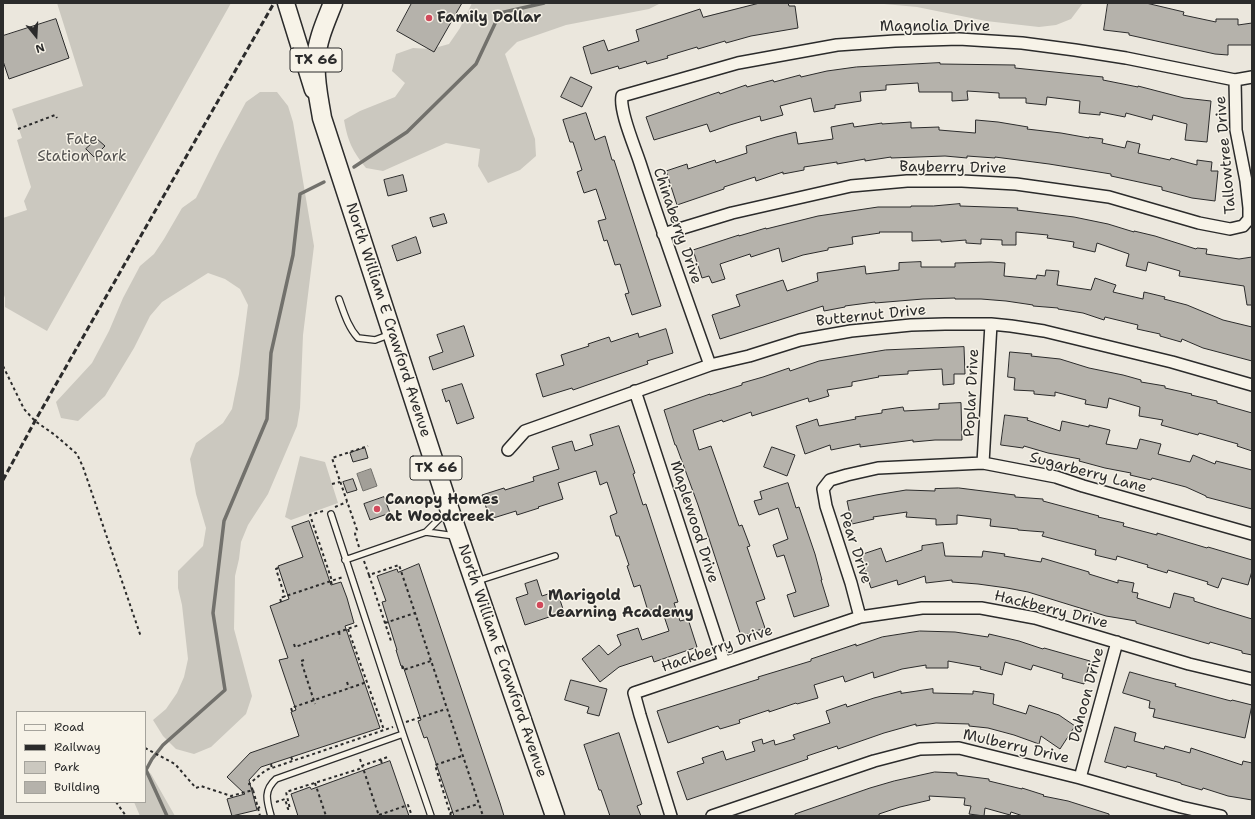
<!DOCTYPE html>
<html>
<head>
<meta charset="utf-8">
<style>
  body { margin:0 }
  #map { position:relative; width:1255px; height:819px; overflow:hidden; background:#ebe7dd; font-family:"Shantell Sans",sans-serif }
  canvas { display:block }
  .frame { position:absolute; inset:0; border:4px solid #2b2b2b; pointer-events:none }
  .legend { position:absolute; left:16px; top:711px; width:130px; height:92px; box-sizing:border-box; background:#f7f3e8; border:1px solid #a5a39c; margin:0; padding:5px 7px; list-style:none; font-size:12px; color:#2b2b2b }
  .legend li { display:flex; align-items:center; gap:8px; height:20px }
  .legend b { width:20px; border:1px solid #a5a39c }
  .north { position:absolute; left:16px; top:16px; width:40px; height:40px; -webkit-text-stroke:3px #f7f3e8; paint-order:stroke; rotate:162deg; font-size:11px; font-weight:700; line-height:16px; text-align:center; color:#2b2b2b }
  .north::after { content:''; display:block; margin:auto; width:14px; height:18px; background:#2b2b2b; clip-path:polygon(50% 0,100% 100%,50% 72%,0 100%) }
</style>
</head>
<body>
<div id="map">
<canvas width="1255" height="819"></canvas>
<div class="frame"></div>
<ul class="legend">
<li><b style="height:5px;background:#f7f3e8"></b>Road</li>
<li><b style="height:5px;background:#2b2b2b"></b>Railway</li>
<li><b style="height:11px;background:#cbc8bf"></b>Park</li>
<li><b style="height:11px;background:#b5b2ab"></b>Building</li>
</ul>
<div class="north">N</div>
</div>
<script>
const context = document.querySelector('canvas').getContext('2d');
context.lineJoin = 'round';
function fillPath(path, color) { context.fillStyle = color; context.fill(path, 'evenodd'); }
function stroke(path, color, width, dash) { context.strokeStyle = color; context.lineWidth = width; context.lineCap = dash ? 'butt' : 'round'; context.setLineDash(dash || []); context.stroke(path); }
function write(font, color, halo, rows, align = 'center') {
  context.font = font + ' "Shantell Sans",sans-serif'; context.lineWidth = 3; context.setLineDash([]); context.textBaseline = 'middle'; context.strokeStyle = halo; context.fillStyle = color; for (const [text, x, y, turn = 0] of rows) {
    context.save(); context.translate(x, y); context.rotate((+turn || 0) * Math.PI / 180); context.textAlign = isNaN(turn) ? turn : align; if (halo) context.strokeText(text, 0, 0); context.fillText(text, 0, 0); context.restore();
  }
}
fillPath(new Path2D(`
  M57,3H231L47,331L5,307V298L3,292V218L27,210L24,201L31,187L17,140L22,138L12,109L83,86Z
  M472,3H661L649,9L566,25L517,42L505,54L535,139L536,156L520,170L488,183L478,166L480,149L446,143L383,171L366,168C352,150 348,142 344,120L360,111L395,97L405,83L392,71L396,54L413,48L431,49L449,44L460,28Z
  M873,3H1083L1071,19L1056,25L1039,27L986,21L917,7Z
  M260,92H277L288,106L293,122L314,246L303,335L300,408L297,426L268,494L248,525L241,542L239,559L235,576L234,629L252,696L246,714L211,747L194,754L176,749L163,736L153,720L166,709L177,693L184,677L188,659L182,605L178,588V571L203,546L206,528L196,494L190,459L196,443L223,423L232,409L239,374L248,305L240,289L225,279L208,273L162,302L150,316L134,348L105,396L78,421L61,418L56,402L92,363L109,331L123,298L140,266L154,254L164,239L182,208L196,198L220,150L246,102Z
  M300,456L325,462L338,503L291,520L285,517Z
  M145,768L151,774L175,816H140L134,802H145Z`), '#cbc8bf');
const water = new Path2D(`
  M371,469L377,486L363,491L357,474Z`);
fillPath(water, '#a29f98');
stroke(water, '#72716c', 1);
stroke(new Path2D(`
  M354,167L407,132L476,64L500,13L544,3
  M167,816L146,770L152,759L163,745L225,690L213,613L224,521L267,419L271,353L293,255L300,194L324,182`), '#72716c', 3.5);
const building = new Path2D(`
  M412,3H462L434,52L397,31Z
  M760,3H788L789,6H795L798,28L751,36L726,43L725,41L698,49L697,47L667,56L668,58L647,64L646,61L619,69L618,66L591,74L583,47L604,40L608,51L639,41L636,30L700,9L703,17Z
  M1108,3H1146L1184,12L1183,15L1216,22V19H1238V25L1252,23V45H1228V55L1215,54L1129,35V33L1104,30Z
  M56,19L69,58L9,79L3,61V36Z
  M940,63V64L1015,65V68L1103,77V80L1138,87V86L1184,98L1211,101L1207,142L1185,140L1187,124L1153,115L1152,120L1126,113L1125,117L1100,112V115L1079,113L1080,101L1047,97L1046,105L1026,103V98H999V93L967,91L968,100L952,101V92H919L918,83L886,85V90L860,92L861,101L835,105V108L814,112L811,98L780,106L783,115L761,121L760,116L730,125L710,132L707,124L654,140L646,117L719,92L720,94L746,85L747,87L773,80L774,82L800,75L801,77L827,71L856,67Z
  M571,77L592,87L582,107L561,97Z
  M586,113L595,140L605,136L612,160H614L661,306L632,315L625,294L629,293L620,264L615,265L607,240L604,241L598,221L606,219L596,189L584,193L577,172L582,170L573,142H570L563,120Z
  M976,120L998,122L1028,127L1027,129L1061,133L1089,138V137L1103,139L1102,143L1125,148L1127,141L1140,144L1138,153L1170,160L1171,158L1197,165V160L1212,162L1211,171H1218L1215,201L1192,198L1162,190V187L1111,176V174L1049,164L995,157V158L967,156V158L945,156L891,158V157L865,161V159L837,164V162L804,167V170L783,174V172L756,181L755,177L724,187V189L677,205L666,171L687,164L688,169L715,160L716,163L747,153L746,146L776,137L796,132L798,144L833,139L831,127L853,123L854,127L882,123V124L911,122V128L939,127V130L975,133Z
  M97,139L105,146L94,157L86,149Z
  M403,175L407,191L388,196L384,180Z
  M960,204V206L1018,208L1017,210L1074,217L1108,224L1134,232V231L1155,236L1196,249L1197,248L1207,249L1206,254L1239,259L1252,257V305H1247L1244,286L1179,276L1180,271L1148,262L1146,271L1126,266L1129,254L1097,243L1095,252L1073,247L1074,242L1047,238L1048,235L1016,232V245H1002V240L981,239V244L966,243V240L941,242V240L912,241V232H879L880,233L852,237L853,244L828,248V250L803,255L782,262L779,248L751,257L750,254L720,264L725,279L712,283L709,276L702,278L693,250L739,235V236L766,228V229L818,216L878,207H911V206H933Z
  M444,214L447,223L433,227L430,218Z
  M416,237L421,253L397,261L392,246Z
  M921,262V267H955V263L991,262L1005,263L1004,276L1036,279L1037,275L1045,276L1046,270L1059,271L1057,285L1091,290L1095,278L1116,285L1113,292L1143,299L1144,292L1165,297L1164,299L1187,305L1223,320L1252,327V361L1203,348L1182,339L1181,342L1160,336V334L1137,329L1138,325L1105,317L1104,320L1083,313L1058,309V308L1033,306V305L1006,301L981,299H955V298L923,299L875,303V302L845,306V307L824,311L823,306L720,339L712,315L740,306L736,295L783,280L787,291L818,281L817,273L865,266L866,274L899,270V263Z
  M464,326L474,356L433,370L429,357L443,352L437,335Z
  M666,329L673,353L647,361L648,364L593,383L573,390L572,388L543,397L536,374L564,365L561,355L589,346L588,344L609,337L611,342L638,333L639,337Z
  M964,347L965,374H954V384L943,385L942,369L908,371V374L878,376L879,377L852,382V386L827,390L829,396L809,402L808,398L752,416L751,412L723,422L722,420L693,430L699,450L711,446L739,526L742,525L750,546L747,547L765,599L756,602L765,628L741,636L698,505L676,445H675L664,410L710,394V395L742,385V383L763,377L789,368L790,371L819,361L885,350Z
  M1010,352L1032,354L1031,356L1060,359L1089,368L1123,375L1141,380V382L1165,386V388L1192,394L1191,395L1217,401V403L1252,413V451L1237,446L1238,444L1199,433L1198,435L1161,425L1163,420L1139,416L1140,407L1109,398L1107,408L1085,404L1086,400L1055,392V396L1034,394V391L1014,390L1015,378L1008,377Z
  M462,384L474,418L457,424L449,400L446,402L442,390Z
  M961,403L962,440H935L913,442V440L860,447V444L831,450L830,445L805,454L796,426L817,419L819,426L856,419L855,417L882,413V410L903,407L904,411L939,409V404Z
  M1005,415L1028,418L1027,420L1060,431L1062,421L1089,427V425L1110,430L1106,444L1137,449L1140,439L1161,444L1158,454L1190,462L1193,455L1215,464L1216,461L1252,470V509L1206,497V496L1186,487L1152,478L1151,480L1130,475L1131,473L1105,468L1079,461L1080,459L1048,453L1024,446L1023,448L1001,445Z
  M619,426L635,473L633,474L643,505L646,504L678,602L674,603L680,621L688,619L697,647L654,662L652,656L619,667L600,682L582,659L599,645L608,655L621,645L617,635L638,628L642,640L669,631L661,607L648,611L640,585L634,587L627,566L629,565L619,536H616L610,516L617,513L607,482L600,485L596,471L558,483L563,499L538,507L539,508L517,515L516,511L490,519L482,495L504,488L505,490L534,481L533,477L559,469L552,447L572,441L575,451L593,445L590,435Z
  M772,447L795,455L787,476L764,467Z
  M365,448L368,458L353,462L350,453Z
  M353,479L357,490L347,493L343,482Z
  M788,483L796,508L799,507L815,554L822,580H821L829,606L794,617L787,595L796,592L784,555L777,557L773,545L788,539L778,508L759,515L754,501L762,499L760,492Z
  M959,488L1015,495V497L1043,499V501L1099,516L1098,517L1124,523L1123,526L1157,535V533L1207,548L1208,547L1252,560V571L1248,585L1222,578L1218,588L1207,584L1208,582L1168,570L1167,573L1147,567L1148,565L1117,556L1116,560L1095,555L1096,550L1042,536L1044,532L1018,530V529L990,526L991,519L957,515V524L936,525V519L906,517L907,512L873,517L874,519L852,524L847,501L876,495L906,490L935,491V489Z
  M384,497L390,513L370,520L364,504Z
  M309,521L331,585L341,582L347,598L354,623L345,626L380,728L261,767L249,780L257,810L232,816L227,799L245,794L227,777L250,753L299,736L291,712L296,710L279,660L288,658L270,606L289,599L278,566L303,557L292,527Z
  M943,543L945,556L982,557L983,551L1005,554L1004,556L1041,562L1042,558L1089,572V574L1118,583V580L1134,583L1132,592L1138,593L1137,598L1170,608L1174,593L1194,598V601L1219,609L1252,619V655L1242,653V651L1210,642L1209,644L1136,623V621L1106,616L1028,592L1007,588L978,584L952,582V580L926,583L925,576L898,585L897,580L871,588L860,555L881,548L886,562L922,550V546Z
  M419,564L500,803L504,816H454L427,737L424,738L418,721L421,720L403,666H401L396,650H397L382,602L386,601L377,576L397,569L398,572Z
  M537,580L542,596L557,591L564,612L525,625L516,598L528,594L525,584Z
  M920,631L955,632L988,637L989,634L1019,641L1043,649L1044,648L1090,661L1084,684L1062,678L1063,674L1033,665L1031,670L1005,662L1002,675L980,669L981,667L948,661V668H926V665L902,669L874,678L873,672L845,682L843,676L814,685L818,698L797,704L796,703L769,712V710L739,720L740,723L720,729L718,726L668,743L657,711L759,679L758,677L811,661V659L856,644V646L882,637Z
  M1130,672L1155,679L1176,684L1175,686L1231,701L1232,700L1252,705L1245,738L1153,717L1155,709L1149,708L1150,701L1123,693Z
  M571,680L607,689L599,716L587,713L589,707L565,700Z
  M933,689V693L973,694V691L994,694L993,704L1026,714L1029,705L1059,715L1075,726L1060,749L1041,736L1039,744L1014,735L988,728L969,726V724L936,723L916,726V724L884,733L838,749L837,746L807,756L808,759L687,800L677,772L704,763L702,758L723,751L726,760L755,751L752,742L762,739L763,744L774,740L775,745L795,739L793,735L830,723L826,711L846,704L847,707L874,698L901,691V693Z
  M1115,727L1136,733L1134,741L1164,749L1165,746L1190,753L1191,748L1242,765L1243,761L1252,763V800L1228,796L1203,788L1202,790L1181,784V783L1156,776L1157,774L1127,766L1126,768L1105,762Z
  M619,733L642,804L637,806L641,816H610L601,790H599L584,745Z
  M390,761L409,816H298L291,794L310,787L311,789Z
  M935,772L957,773V775L989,779V781L1022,789V788L1044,795L1043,796L1068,801L1109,814V816H1023L1011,812L1010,815L985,808L984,816L969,814L971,806L964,805L965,798L929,796L930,800L900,807L879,814V816H795V814L870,788L894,781Z`);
fillPath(building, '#b5b2ab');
stroke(building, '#2b2b2b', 1);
const service = new Path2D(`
  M339,299C344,313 348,327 358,338L375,340L391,334
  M331,514L403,734L431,816
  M426,532L447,511
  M345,560L426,532L455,536
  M477,581L555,556
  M271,816C267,801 263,791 276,779L403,734`);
const minor = new Path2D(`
  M663,234L732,213L851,186L907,181H962L1016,184L1109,197L1199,223L1230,229L1243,226L1249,219V208L1246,181L1236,130L1235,80
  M710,365C686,298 662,231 640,163C635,147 619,111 622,96L738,63L837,45L895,41L959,39L1022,43L1075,50L1126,58L1235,80L1252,77
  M635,391L724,662
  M508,450L525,431L710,365L749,356L800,340L851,331L911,325L945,324H991L1011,326L1044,331L1172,362L1252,385
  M983,463L991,324
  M860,617L851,583L826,506L823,489L830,480L847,475L878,468L983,463L1056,477L1083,486L1252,534
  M1080,778L1117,642
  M671,816L640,715L634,693L860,617L922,608H981L1035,618L1189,664L1252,679
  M712,816L874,761L920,749L959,748L1080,778L1181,807L1221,816`);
const secondary = new Path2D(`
  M286,3L313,90`);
const primary = new Path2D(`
  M333,3C326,21 317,40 316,60C314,79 319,99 322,118L449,508L555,816`);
stroke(service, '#2b2b2b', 8);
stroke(minor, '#2b2b2b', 14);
stroke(secondary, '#2b2b2b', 19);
stroke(primary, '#2b2b2b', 21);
stroke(new Path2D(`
  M18,129L55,115L57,118
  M3,366L24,409L35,421L55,435L77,454L83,467L141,637
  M332,484L340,482
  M335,507L347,502
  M323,511L310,515L332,581
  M359,547L355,534L357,530L332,458L368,446
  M364,561L369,575L399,565L483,816
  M278,568L276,569L285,597
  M369,575L391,641
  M331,581L332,585
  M281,602L280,598L343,577V578
  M385,623L415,613
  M348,629L384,730
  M339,632L340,638
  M294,644L295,647L359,625
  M304,660L301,661L315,704
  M402,666L403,670L431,661
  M347,682L349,688
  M292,711L291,708L367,682
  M406,722L446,709
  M145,748L175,764L196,788L201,786L231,796L253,790L258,808L260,807
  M291,757L293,761
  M360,759L379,816
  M381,760L382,764
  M271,764L272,768
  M315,783L326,816
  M253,790L249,784L266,770L393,727
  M116,802L126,816
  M276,802L285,799L288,809H290L286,792L359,769L361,766L388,757
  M258,808L260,816
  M450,813L478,804
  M379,815L408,805L412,816
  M451,816L435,765L462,756`), '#2b2b2b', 2, [3, 3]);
stroke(service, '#f7f3e8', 5.5);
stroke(minor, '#f7f3e8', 11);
stroke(secondary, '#f7f3e8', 16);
stroke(primary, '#f7f3e8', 18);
stroke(new Path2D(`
  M3,480L35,421L274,3`), '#2b2b2b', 3, [6, 3]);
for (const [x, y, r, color] of [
  [429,18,4,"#d1495b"],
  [377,509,4,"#d1495b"],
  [540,605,4,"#d1495b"]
]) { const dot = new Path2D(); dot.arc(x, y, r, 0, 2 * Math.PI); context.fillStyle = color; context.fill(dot); stroke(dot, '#f7f3e8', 1.5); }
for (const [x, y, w] of [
  [316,60,52],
  [436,468,52]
]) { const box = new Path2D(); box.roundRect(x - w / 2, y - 12, w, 24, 3); context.fillStyle = '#f7f3e8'; context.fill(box); stroke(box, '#2b2b2b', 1); }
write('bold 14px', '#2b2b2b', null, [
  ["TX 66",316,60],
  ["TX 66",436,468]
]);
write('bold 15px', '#2b2b2b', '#f7f3e8', [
  ["Family Dollar",437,18],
  ["Canopy Homes",385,500],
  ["at Woodcreek",385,517],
  ["Marigold",548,596],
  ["Learning Academy",548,613]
], 'left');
write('15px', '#2b2b2b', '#f7f3e8', [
  ["Magnolia Drive",935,27],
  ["Tallowtree Drive",1226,155,-95],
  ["Bayberry Drive",953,168,1],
  ["Chinaberry Drive",677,226,71],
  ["Butternut Drive",871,316,-6],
  ["North William E Crawford Avenue",388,320,72],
  ["Poplar Drive",972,393,-87],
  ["Sugarberry Lane",1088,473,15],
  ["Maplewood Drive",694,522,72],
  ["Pear Drive",855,548,72],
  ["Hackberry Drive",1051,610,14],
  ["Hackberry Drive",717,649,-19],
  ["North William E Crawford Avenue",502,661,71],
  ["Dahoon Drive",1087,695,-75],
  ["Mulberry Drive",1016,747,13]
]);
write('15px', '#535250', '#f7f3e8', [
  ["Fate",82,140],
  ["Station Park",82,157]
]);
</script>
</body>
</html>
